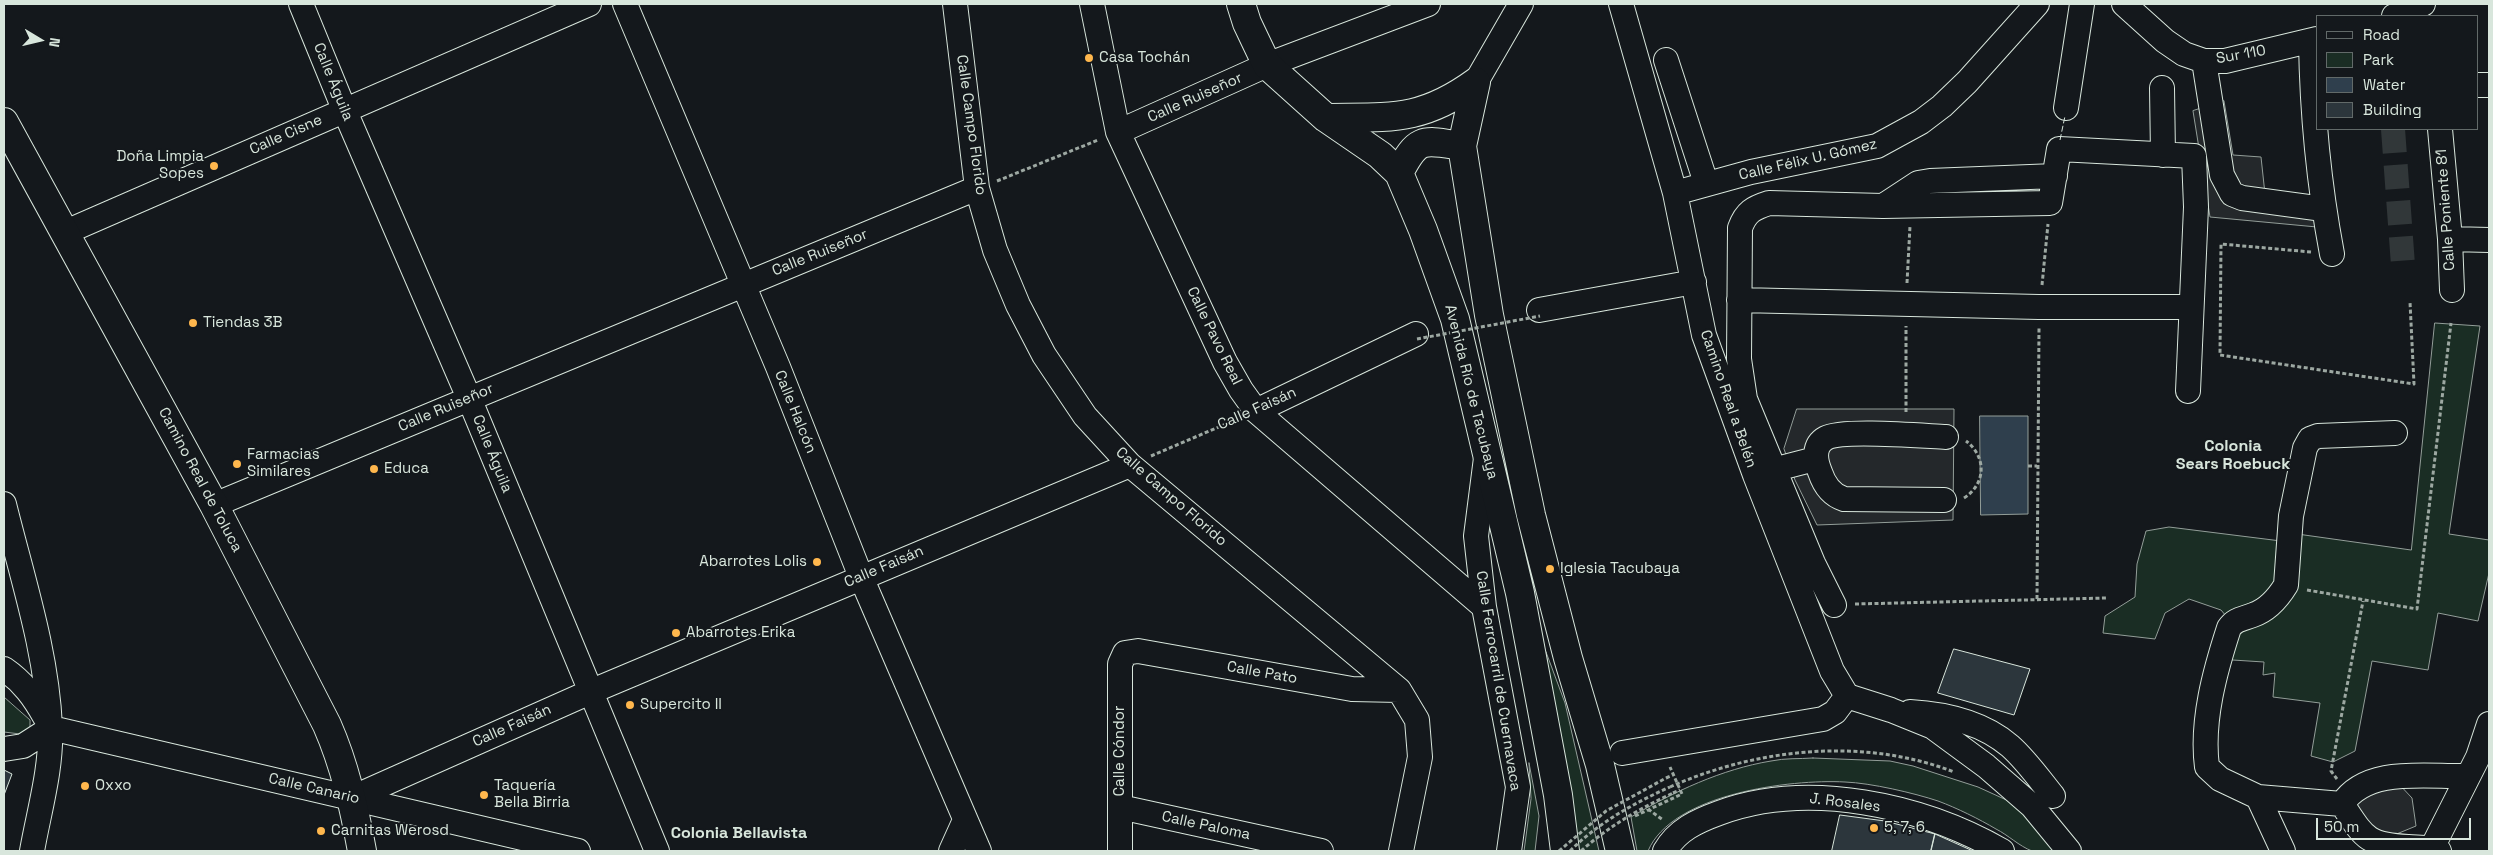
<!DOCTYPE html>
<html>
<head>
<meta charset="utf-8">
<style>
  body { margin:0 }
  #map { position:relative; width:2493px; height:855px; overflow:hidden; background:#14181c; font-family:"Space Grotesk",sans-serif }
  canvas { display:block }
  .frame { position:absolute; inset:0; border:5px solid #d8e6dc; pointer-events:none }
  .legend { position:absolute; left:2316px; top:15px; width:162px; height:115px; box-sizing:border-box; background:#14181c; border:1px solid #626a69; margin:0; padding:6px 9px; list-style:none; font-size:15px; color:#d8e6dc }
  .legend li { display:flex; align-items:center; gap:10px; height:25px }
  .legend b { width:25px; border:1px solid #626a69 }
  .north { position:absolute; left:15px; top:15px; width:50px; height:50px; -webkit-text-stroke:4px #14181c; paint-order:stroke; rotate:99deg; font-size:14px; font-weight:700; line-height:20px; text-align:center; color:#d8e6dc }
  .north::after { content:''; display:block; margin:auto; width:18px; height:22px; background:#d8e6dc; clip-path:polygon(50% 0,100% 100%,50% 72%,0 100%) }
  .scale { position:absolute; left:2316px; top:818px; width:155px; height:22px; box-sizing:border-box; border:2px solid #d8e6dc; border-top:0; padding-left:6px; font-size:15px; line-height:18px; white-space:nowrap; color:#d8e6dc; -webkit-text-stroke:4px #14181c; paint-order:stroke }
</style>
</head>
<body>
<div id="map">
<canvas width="2493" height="855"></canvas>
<div class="frame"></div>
<ul class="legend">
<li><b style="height:6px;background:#14181c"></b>Road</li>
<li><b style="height:14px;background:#1a2d24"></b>Park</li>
<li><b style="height:14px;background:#2f3f4d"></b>Water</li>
<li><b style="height:14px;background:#2c363c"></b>Building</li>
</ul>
<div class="north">N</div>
<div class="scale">50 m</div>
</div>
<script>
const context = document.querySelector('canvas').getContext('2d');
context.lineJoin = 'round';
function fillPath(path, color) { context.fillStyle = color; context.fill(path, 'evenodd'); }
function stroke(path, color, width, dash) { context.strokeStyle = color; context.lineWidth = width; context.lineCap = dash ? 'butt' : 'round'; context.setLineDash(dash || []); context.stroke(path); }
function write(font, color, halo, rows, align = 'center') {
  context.font = font + ' "Space Grotesk",sans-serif'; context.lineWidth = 4; context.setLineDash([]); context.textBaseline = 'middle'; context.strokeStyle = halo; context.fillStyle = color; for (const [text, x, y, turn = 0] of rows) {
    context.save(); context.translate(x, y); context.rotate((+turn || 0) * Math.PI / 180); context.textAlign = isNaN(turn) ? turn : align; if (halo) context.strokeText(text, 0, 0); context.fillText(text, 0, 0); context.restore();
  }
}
const green = new Path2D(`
  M2435,323L2480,326L2449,534L2489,540V573L2478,621L2438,613L2428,670L2372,661L2355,751L2333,762L2311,756L2320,703L2273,697L2275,673L2263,675L2264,662L2217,659L2226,616L2221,610L2189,599L2165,613L2155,639L2103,633L2105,616L2135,597L2137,564L2146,531L2169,527L2281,541L2283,532L2411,550Z
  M1546,652L1565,703L1599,851H1572Z
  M4,697L30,720V727L20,734L4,732Z
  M1813,758L1890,761L1913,766L1978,787L2013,803L2058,851C2050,851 2039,853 2032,851C2019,846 2008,835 1996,829C1979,819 1957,808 1938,801C1914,793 1871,783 1845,782C1790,779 1672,794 1648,851H1637L1631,817C1673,792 1722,769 1771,761C1785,758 1799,759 1813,758Z
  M1529,763L1539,816L1535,851H1524L1531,799Z`);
fillPath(green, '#1a2d24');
stroke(green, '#939e99', 1);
const parking = new Path2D(`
  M2224,101L2233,155L2261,157L2265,194L2315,197L2317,227L2210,217L2193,111Z
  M1797,409H1954L1953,520L1817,525L1795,480L1784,449Z
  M2397,782L2412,798L2416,826L2382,840L2356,819V800Z`);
fillPath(parking, '#24282b');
stroke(parking, '#939e99', 1);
const water = new Path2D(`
  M1980,416H2028V514L1981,515Z`);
fillPath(water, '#2f3f4d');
stroke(water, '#939e99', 1);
const building = new Path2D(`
  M1954,649L2030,669L2014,715L1938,693Z
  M4,770L12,774L4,795Z
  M1840,815L1885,821L1935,834L1931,851H1832Z
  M1935,834L1973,851H1931Z`);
fillPath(building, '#2c363c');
stroke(building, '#d8e6dc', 1);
stroke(new Path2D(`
  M2393,129L2403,265`), '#313739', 24, [24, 12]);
const minor = new Path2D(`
  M301,4L344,109L469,398L657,851
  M625,4L778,367L861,577L979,851
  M955,4L977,188L995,250L1018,305L1044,355L1085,416L1130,465L1399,690L1417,720L1420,757L1401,851
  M1092,4L1118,132L1225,362L1241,390L1256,411L1484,607
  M1621,4L1675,193L1704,335L1755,475L1832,671L1847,696
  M2124,4L2165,41L2184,54L2204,61H2225L2317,39
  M2394,16L2423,4
  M2311,41C2312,112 2319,185 2332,254
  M1666,60L1706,183
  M2204,61L2222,175L2232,194L2242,198L2323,209
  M1476,82L1521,4
  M2477,85H2489
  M2162,88L2163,155
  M2066,108L2082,4
  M2440,129L2450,239L2452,290
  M1118,132L1267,65L1428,4
  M1675,193L1751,172L1877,146L1921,122L1942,106L1967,82L2037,4
  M1883,206L1918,183L1930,181L2055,176
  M66,232L589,4
  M2450,239L2489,240
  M1739,300L2039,307H2190
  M1539,310L1694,282
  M1256,411L1416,334
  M1486,458L1476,536L1484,607L1518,787L1509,851
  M1761,473L1815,459
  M1944,500L1844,499C1831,495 1824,484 1820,472C1815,460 1813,445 1826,438C1843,429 1924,436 1946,437
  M4,504C22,577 47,652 50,727C52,768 39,811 32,851
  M214,505L977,188
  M1834,605L1813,563L1745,399L1739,359L1740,228C1746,212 1753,208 1769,203L1883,206L2050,203L2059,149L2194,156L2196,207L2188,391
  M4,669C23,682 34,697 45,717
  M1847,696L1891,710L1933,727L1986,766L2032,806L2069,851
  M1910,712C1946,714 1982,722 2010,746C2026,760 2040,780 2053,796
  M4,749L23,746L51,728L578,851
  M1622,753L1823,719L1835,712L1847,696
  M2258,797L2283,851
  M352,798L590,692L1130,465
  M2342,804L2258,797L2220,779L2207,767C2201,721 2215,671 2229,628C2235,619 2243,619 2253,615C2268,610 2278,598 2286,585L2291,516L2305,448L2310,439L2318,436L2395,433
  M1120,807L1321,851
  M2432,848L2478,757L2489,724
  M951,851L965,820
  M1120,851V664L1125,653L1138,651L1352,689L1399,690
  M1665,851C1677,830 1697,821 1719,813C1808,780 1922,805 2002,851
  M2439,851C2429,847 2419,848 2408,847C2366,845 2364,837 2342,804C2367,766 2426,777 2467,776`);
const major = new Path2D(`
  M1241,4L1247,23L1267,65L1326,118L1380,155L1399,173L1423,230L1455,319L1520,593L1558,795L1565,851
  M1476,82L1462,146L1489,315L1531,515L1568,658L1600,765L1620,851
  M1326,118C1390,117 1421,122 1476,82
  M4,122L214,505L327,725C345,766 354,807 362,851
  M1399,173C1418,136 1423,140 1462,146`);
stroke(minor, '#d8e6dc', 26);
stroke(major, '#d8e6dc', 30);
stroke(new Path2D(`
  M997,181L1098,140
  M2311,252L2221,244L2220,355L2414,384L2410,302
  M1907,283L1910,226
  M2042,285L2048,224
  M1906,412V326
  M1151,456L1235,420
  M2028,466H2037
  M1964,498C1986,484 1987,457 1966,441
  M2307,590L2417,609L2451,323
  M2037,599L2039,328
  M1855,604L2107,598
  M1666,778L1673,775
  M2337,779L2331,771L2363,601
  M1670,787C1758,748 1864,737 1954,772
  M1673,793L1680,790
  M1648,809L1663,820
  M1635,816L1682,794L1670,767`), '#9da8a2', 3, [4, 2.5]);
stroke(minor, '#14181c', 24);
stroke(major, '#14181c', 28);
stroke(new Path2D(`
  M1417,339L1540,316
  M1559,851L1606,811L1666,778
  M1570,851C1598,823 1634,803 1670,787
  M1581,851C1609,826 1639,809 1673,793`), '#9da8a2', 3, [4, 2.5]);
stroke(new Path2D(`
  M2060,140L2065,116`), '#d8e6dc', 1, [6, 2.5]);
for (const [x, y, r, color] of [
  [1089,58,5,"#ffb74d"],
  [214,166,5,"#ffb74d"],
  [193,323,5,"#ffb74d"],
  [237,464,5,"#ffb74d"],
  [374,469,5,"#ffb74d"],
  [817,562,5,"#ffb74d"],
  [1550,569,5,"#ffb74d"],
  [676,633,5,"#ffb74d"],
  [630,705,5,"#ffb74d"],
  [85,786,5,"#ffb74d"],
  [484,795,5,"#ffb74d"],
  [1874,828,5,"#ffb74d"],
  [321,831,5,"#ffb74d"]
]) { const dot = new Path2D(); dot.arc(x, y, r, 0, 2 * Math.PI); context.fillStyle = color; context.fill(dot); stroke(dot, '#14181c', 2); }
write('15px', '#d8e6dc', '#14181c', [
  ["Sur 110",2241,55,-10],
  ["Calle Águila",333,82,68],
  ["Calle Ruiseñor",1195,98,-24],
  ["Calle Campo Florido",971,125,82],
  ["Calle Cisne",286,135,-24],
  ["Calle Félix U. Gómez",1808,160,-13],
  ["Calle Poniente 81",2446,210,-94],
  ["Calle Ruiseñor",820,253,-22],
  ["Calle Pavo Real",1214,336,64],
  ["Avenida Río de Tacubaya",1471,392,76],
  ["Camino Real a Belén",1728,399,71],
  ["Calle Ruiseñor",446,408,-23],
  ["Calle Faisán",1257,409,-24],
  ["Calle Halcón",795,412,68],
  ["Calle Águila",492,454,68],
  ["Camino Real de Toluca",200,480,62],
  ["Calle Campo Florido",1171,497,41],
  ["Calle Faisán",884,567,-23],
  ["Calle Pato",1262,673,10],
  ["Calle Ferrocarril de Cuernavaca",1498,681,81],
  ["Calle Faisán",512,726,-24],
  ["Calle Cóndor",1120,751,-90],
  ["Calle Canario",314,789,13],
  ["J. Rosales",1845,803,7],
  ["Calle Paloma",1206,826,12]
]);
write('15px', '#d8e6dc', '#14181c', [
  ["Casa Tochán",1099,58],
  ["Doña Limpia",204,157,"right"],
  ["Sopes",204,174,"right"],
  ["Tiendas 3B",203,323],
  ["Farmacias",247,455],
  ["Similares",247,472],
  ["Educa",384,469],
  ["Abarrotes Lolis",807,562,"right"],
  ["Iglesia Tacubaya",1560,569],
  ["Abarrotes Erika",686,633],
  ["Supercito II",640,705],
  ["Oxxo",95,786],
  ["Taquería",494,786],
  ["Bella Birria",494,803],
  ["5, 7, 6",1884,828],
  ["Carnitas Werosd",331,831]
], 'left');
write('bold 16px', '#d8e6dc', '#14181c', [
  ["Colonia",2233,447],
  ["Sears Roebuck",2233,465],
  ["Colonia Bellavista",739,834]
]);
</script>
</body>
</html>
